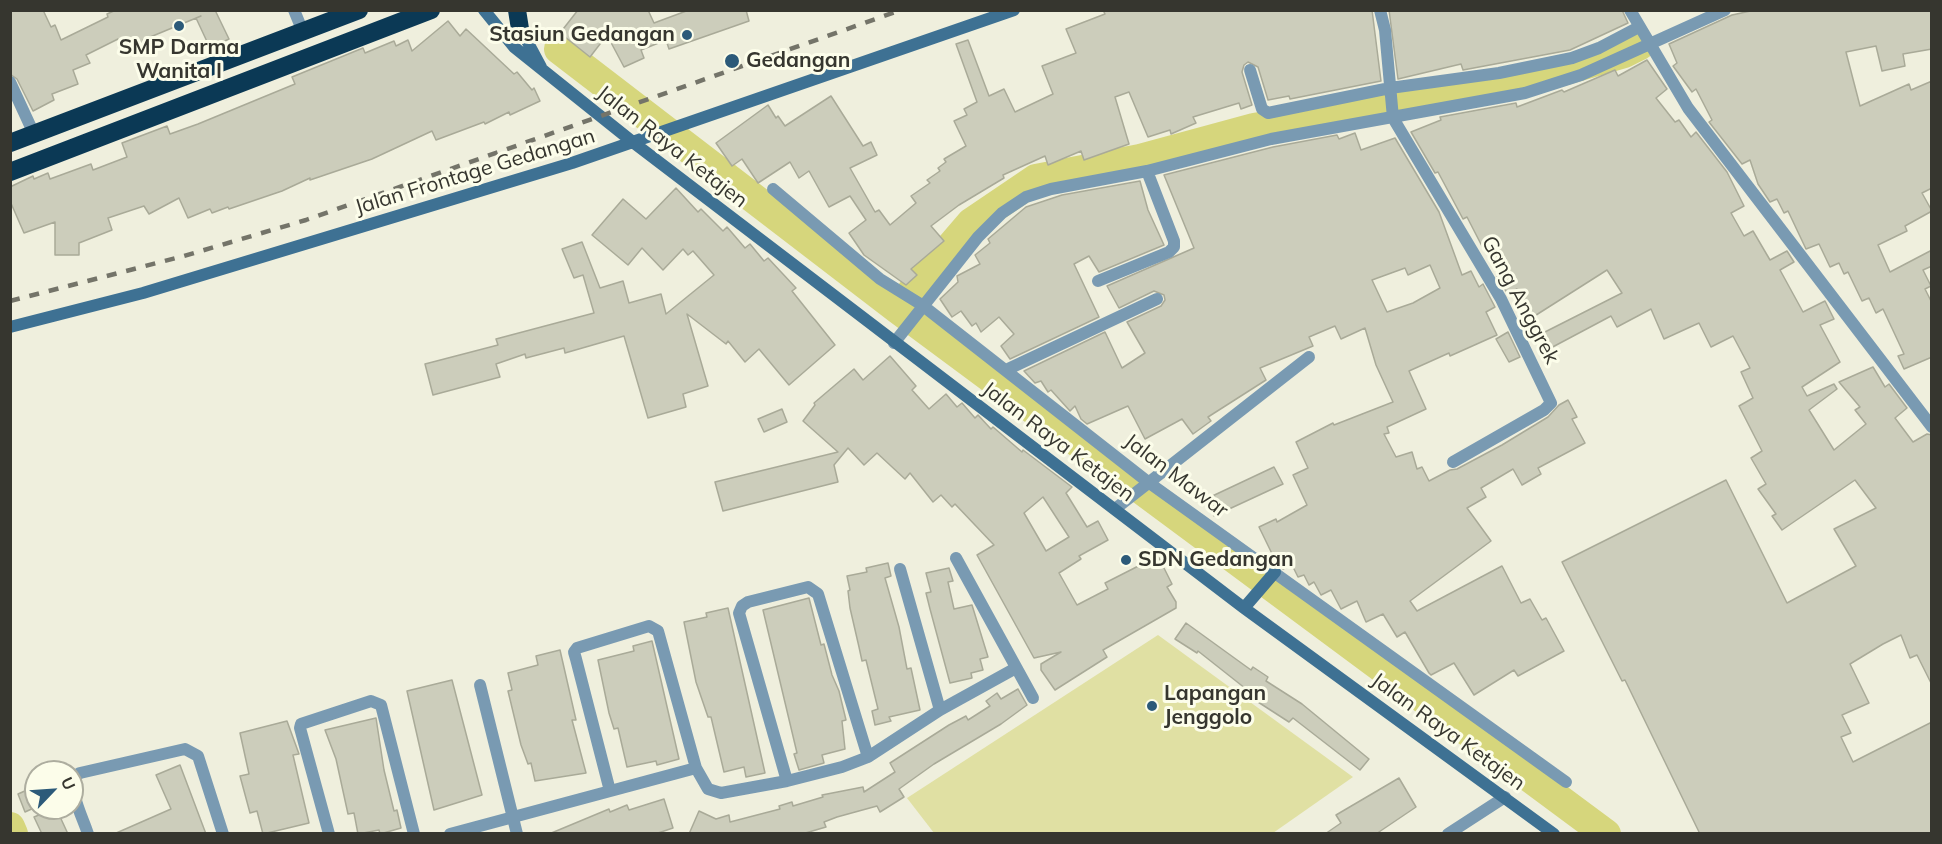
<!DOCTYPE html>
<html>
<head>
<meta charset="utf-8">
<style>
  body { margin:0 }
  #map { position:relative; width:1942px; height:844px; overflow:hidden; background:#efefdd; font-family:Mulish,sans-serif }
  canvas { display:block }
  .frame { position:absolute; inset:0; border:12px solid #36362f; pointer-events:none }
  .north { position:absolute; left:24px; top:760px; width:60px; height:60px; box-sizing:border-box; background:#fcfdea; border:2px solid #adad9f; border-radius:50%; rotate:65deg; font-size:16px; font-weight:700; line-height:24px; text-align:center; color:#36362f }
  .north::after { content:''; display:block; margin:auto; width:21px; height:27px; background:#2c5a79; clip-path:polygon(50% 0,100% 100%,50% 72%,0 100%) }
</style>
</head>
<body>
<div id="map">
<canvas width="1942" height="844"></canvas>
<div class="frame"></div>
<div class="north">U</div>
</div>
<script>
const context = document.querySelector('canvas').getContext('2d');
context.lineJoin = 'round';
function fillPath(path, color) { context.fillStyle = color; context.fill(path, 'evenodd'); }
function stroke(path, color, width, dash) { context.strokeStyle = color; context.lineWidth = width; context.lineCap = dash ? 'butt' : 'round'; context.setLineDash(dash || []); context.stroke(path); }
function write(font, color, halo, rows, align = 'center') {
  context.font = font + ' Mulish,sans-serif'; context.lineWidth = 6; context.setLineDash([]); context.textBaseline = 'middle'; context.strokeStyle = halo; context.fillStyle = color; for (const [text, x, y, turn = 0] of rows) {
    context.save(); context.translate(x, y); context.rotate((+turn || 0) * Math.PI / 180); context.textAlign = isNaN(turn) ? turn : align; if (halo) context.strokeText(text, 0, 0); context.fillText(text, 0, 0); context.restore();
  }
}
fillPath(new Path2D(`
  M1158,635L1353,777L1273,833H934L907,798Z`), '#e0e0a3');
stroke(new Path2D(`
  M559,49L898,309L1606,834
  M910,294L971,223L1036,179L1140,159L1254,128L1545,76L1624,53L1640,45
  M10,827L13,834`), '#d6d67c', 30);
const building = new Path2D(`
  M10,10H43L51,27L55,25L61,40L108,17L107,14L116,10H215L229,39L210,48L196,18L201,16L143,40L144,43L124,52L118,39L86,55L90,63L73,70L78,84L52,94L54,100L33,111L17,79L10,74Z
  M578,10H648L654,23L689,10H746L749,21L669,49L666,40L641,50L644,58L624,67L607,35L590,57L560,33Z
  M1103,10H1372L1381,81L1290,99L1289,96L1268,100L1258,67L1248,62L1244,65L1242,72L1252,105L1241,109L1239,103L1193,117L1196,123L1171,134L1170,130L1148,137L1129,92L1115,97L1129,144L1084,160L1081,151L1048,165L1045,156L1003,175L1004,178L959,205L931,226L944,241L911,269L917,275L906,285L864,255L849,233L866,220L850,196L829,207L809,171L799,178L790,162L758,183L742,159L732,166L716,143L768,105L776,118L778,116L785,126L831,96L863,146L871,142L877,155L850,168L875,212L879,210L890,225L916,203L911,196L930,183L927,180L940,171L938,168L946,162L944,159L966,146L954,121L967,115L964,109L977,102L956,44L968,40L989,96L1004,89L1015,112L1053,94L1042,66L1076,53L1066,29L1105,14Z
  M1389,10H1622L1628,23L1570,50L1463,70L1461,64L1398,79Z
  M1755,10H1932V49L1903,54L1905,66L1882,71L1876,46L1846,52L1860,106L1909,84L1911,90L1932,81V188L1922,193L1932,211L1905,226L1907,231L1878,245L1890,272L1932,250V266L1923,270L1931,286L1925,289L1932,303V357L1904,369L1898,356L1904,354L1883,309L1876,313L1869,298L1862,301L1848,272L1844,274L1839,263L1830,267L1819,244L1806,249L1788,211L1784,213L1777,199L1770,202L1758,184L1750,160L1742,164L1709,122L1712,120L1696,89L1692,92L1673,66L1677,63L1669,44L1732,15Z
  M448,21L460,36L466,29L514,74L517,72L532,90L534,88L540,101L510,115L509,112L485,124L484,122L436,140L432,131L372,159L310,180V178L282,191L229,209L228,207L212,213L210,209L188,218L179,198L149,214L144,206L108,218L112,230L79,243V255H55V222L24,233L10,201V187L33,176L34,179L48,173L50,179L91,164L93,170L127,157L122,143L167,126L170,134L198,124L295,84L292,77L363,48L365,53L394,41L396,46L408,40L412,51Z
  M1647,60L1667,89L1656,98L1675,122L1679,120L1691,137L1696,132L1727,172L1744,206L1731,213L1744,236L1753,231L1770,260L1787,251L1794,262L1780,270L1803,312L1825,301L1834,319L1820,325L1840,362L1802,387L1807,396L1834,384L1837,389L1809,410L1834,450L1866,424L1855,410L1860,407L1839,382L1873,367L1885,387L1889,384L1907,408L1895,418L1913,442L1927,434L1932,435V685L1917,655L1910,658L1901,635L1883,644L1850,664L1869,703L1842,715L1851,733L1841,737L1853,762L1932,722V834H1700L1625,680L1622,681L1562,562L1726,480L1787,603L1856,566L1834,529L1876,508L1855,480L1782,530L1772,516L1776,514L1758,489L1766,484L1751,458L1762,451L1739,406L1753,398L1741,372L1750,368L1733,336L1711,347L1699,323L1664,339L1651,309L1617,327L1611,316L1547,350L1539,335L1622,293L1607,270L1533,317L1517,289L1508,294L1497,277L1504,273L1492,248L1485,252L1467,217L1463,219L1438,172L1435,173L1411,132L1441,120L1440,117L1516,103L1517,107L1562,90L1564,92L1615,70L1618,76Z
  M1355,133L1361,150L1395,138L1439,212L1462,275L1471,271L1479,287L1483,284L1495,307L1486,312L1497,335L1450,356L1449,353L1409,371L1426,409L1387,427L1389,433L1384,434L1396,457L1412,452L1417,469L1422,467L1429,481L1450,470L1457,469L1502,445L1548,417L1559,405L1568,400L1577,417L1572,419L1585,443L1538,468L1541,474L1522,485L1513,469L1481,488L1486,497L1467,508L1491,541L1410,601L1417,611L1502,566L1521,603L1530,599L1542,620L1546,618L1564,651L1518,676L1514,670L1474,695L1454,663L1431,675L1429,673L1405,632L1397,637L1383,614L1366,622L1357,601L1341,609L1331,590L1321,595L1314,582L1309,585L1304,575L1298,577L1292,565L1283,569L1277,564L1259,527L1276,519L1277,522L1307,505L1293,475L1308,468L1296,442L1333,423L1334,425L1393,402L1376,365L1365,328L1341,339L1335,326L1309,337L1313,346L1260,368L1266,380L1208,417L1211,421L1193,434L1182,419L1145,439L1128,406L1087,424L1081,419L1075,406L1070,411L1051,390L1048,392L1041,381L1035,383L1024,371L1105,332L1122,368L1145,353L1127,322L1161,306L1165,300L1164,295L1154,291L1119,308L1107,286L1194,248L1164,175L1273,147L1337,135L1339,139ZM1430,265L1440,288L1413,303L1387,312L1372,280L1405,268L1408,275Z
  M1140,181L1148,210L1164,245L1099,272L1089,256L1074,264L1099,317L1010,359L1001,346L1014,334L999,317L981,332L976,323L972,326L961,311L952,317L940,299L958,282L957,276L980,264L975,255L990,243L988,239L1026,207L1062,195Z
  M676,188L698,212L701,209L723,231L727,227L745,248L750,244L764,261L768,258L796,288L792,291L835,345L789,385L759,349L745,362L728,341L726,344L687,314L708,386L683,394L686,407L648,418L624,336L565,353L564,348L526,358L525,354L496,364L500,377L433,395L425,364L498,345L496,339L594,313L583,275L574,278L562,249L582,242L600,288L623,281L629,303L661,294L666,314L714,275L693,251L688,255L683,249L663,270L642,248L628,265L592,235L623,199L646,219Z
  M1508,332L1520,357L1509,362L1496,339Z
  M890,356L916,386L912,390L929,409L946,394L957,407L962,403L975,418L978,415L991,429L993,427L1022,452L1023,450L1072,487L1066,493L1087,527L1098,521L1108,540L1079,556L1081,559L1059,573L1077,605L1108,589L1105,583L1158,556L1172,584L1167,587L1176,602V608L1103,650L1107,657L1055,690L1041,670V664L1061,652L1034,658L977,555L994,545L955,504L952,507L941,495L933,502L910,473L905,479L877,453L864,465L848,448L834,465L838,482L723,511L715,482L838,452L803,421L815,405L814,403L854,369L863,380ZM1043,497L1069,537L1046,551L1024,513Z
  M782,409L787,422L764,432L758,419Z
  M1274,467L1283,484L1214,516L1206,499Z
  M888,563L891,576L885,578L899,627L907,669L911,668L920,710L889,717L891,721L875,725L872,711L878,709L866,660L862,661L859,647L850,608L848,591L850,590L847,576L867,572L866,568Z
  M949,568L953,581L948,582L954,609L972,605L988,657L980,659L983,670L971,673L972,678L950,683L930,609L926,593L931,592L926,573Z
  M809,598L821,645L824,644L832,675L839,691L846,720L842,721L845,749L822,755L824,763L799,770L794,754L797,753L763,610Z
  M728,608L765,773L746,777L744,767L724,772L711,717H708L696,682L684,622L707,617L706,613Z
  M1186,623L1251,670L1253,667L1268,677L1266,681L1302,704L1369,759L1360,770L1293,718L1289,722L1258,702L1260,700L1198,651L1197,653L1175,639Z
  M652,641L679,759L657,765L656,761L627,767L618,728L614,729L609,713L598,660L634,651L633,646Z
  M560,650L576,720H572L586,773L535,781L531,763L528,764L521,745L508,691L512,690L508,673L538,665L536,656Z
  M452,680L482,795L434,810L407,691Z
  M1018,689L1027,705L1001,724L934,764L899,789L904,797L880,812L877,806L837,817L824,822L826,827L802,834H689L699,811L716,819L729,815L730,822L780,809L779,806L792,802L793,806L823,797L822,795L863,787L864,792L895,772L890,763L949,725L966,716L968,720L990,706L986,701L997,693L1001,699Z
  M376,718L384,770L394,811L397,810L401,828L380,834L379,830L358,834L354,813L348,814L336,759L325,730Z
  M287,721L299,754L293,755L309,823L263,834L257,811L250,813L240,776L249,774L240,733Z
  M180,765L206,834H114L171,809L156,775Z
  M1399,778L1416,807L1376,834H1325L1341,823L1336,815Z
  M36,786V807L25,812L18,794Z
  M664,799L673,828L655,834H549L609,809L610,812L627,805L629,810Z
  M56,808L68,834H42L34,817Z`);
fillPath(building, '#cccdbb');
stroke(building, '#a9aa98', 1.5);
stroke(new Path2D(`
  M294,10L303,32
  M1380,10L1385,30L1393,118L1501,299L1551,403L1544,410L1453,462
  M1630,10L1688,108L1932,427
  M1250,70L1262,109L1268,113L1390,88L1499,73L1572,58L1599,48L1639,27
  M10,82L34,134
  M773,189L880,279L922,305L1148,482L1566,782
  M1098,281L1169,252L1174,247V241L1147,171
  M894,343L978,237L1002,213L1026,197L1051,189L1147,171L1271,139L1525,93L1581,75L1725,10
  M1006,370L1157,299
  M1115,509L1309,357
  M956,558L1033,698
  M900,569L940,710
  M480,685L517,834
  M787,781L739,613L742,606L748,602L808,587L818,594L868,757
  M610,791L576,659L574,652L577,648L649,626L658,631L696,768L708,789L721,793L787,781L842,767L868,757L940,710L1016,668
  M88,834C82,815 70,796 75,776L80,773L185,749L198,756L223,834
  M329,834L300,728L301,724L371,701L381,705L414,834
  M450,834L696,768
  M1448,834L1505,797`), '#799ab2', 12);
stroke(new Path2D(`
  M484,10L514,47L634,143L1244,608L1554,834
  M518,24L541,67
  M10,327L143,293L572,163L1014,10
  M1244,608L1275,572`), '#3e7193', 12);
stroke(new Path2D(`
  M517,10L520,29
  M10,143L359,10
  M10,172L431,10`), '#0b3955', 18);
stroke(new Path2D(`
  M10,301L184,256L306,220L901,10`), '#747469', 4.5, [10, 10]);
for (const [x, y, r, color] of [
  [179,26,6,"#2c5a79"],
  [687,35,6,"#2c5a79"],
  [732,61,8,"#2c5a79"],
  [1126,560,6,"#2c5a79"],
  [1152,706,6,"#2c5a79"]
]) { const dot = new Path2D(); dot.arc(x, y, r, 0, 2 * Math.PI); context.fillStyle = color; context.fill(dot); stroke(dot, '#fcfdea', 2); }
write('bold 21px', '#36362f', '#fcfdea', [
  ["Stasiun Gedangan",675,35,"right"],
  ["SMP Darma",179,48,"center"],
  ["Wanita I",179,72,"center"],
  ["Gedangan",746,61],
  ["SDN Gedangan",1138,560],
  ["Lapangan",1164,694],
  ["Jenggolo",1164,718]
], 'left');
write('21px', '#36362f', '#fcfdea', [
  ["Jalan Raya Ketajen",672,147,38],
  ["Jalan Frontage Gedangan",475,172,-17],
  ["Gang Anggrek",1520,300,62],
  ["Jalan Raya Ketajen",1058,442,37],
  ["Jalan Mawar",1176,476,37],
  ["Jalan Raya Ketajen",1448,732,36]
]);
</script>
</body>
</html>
